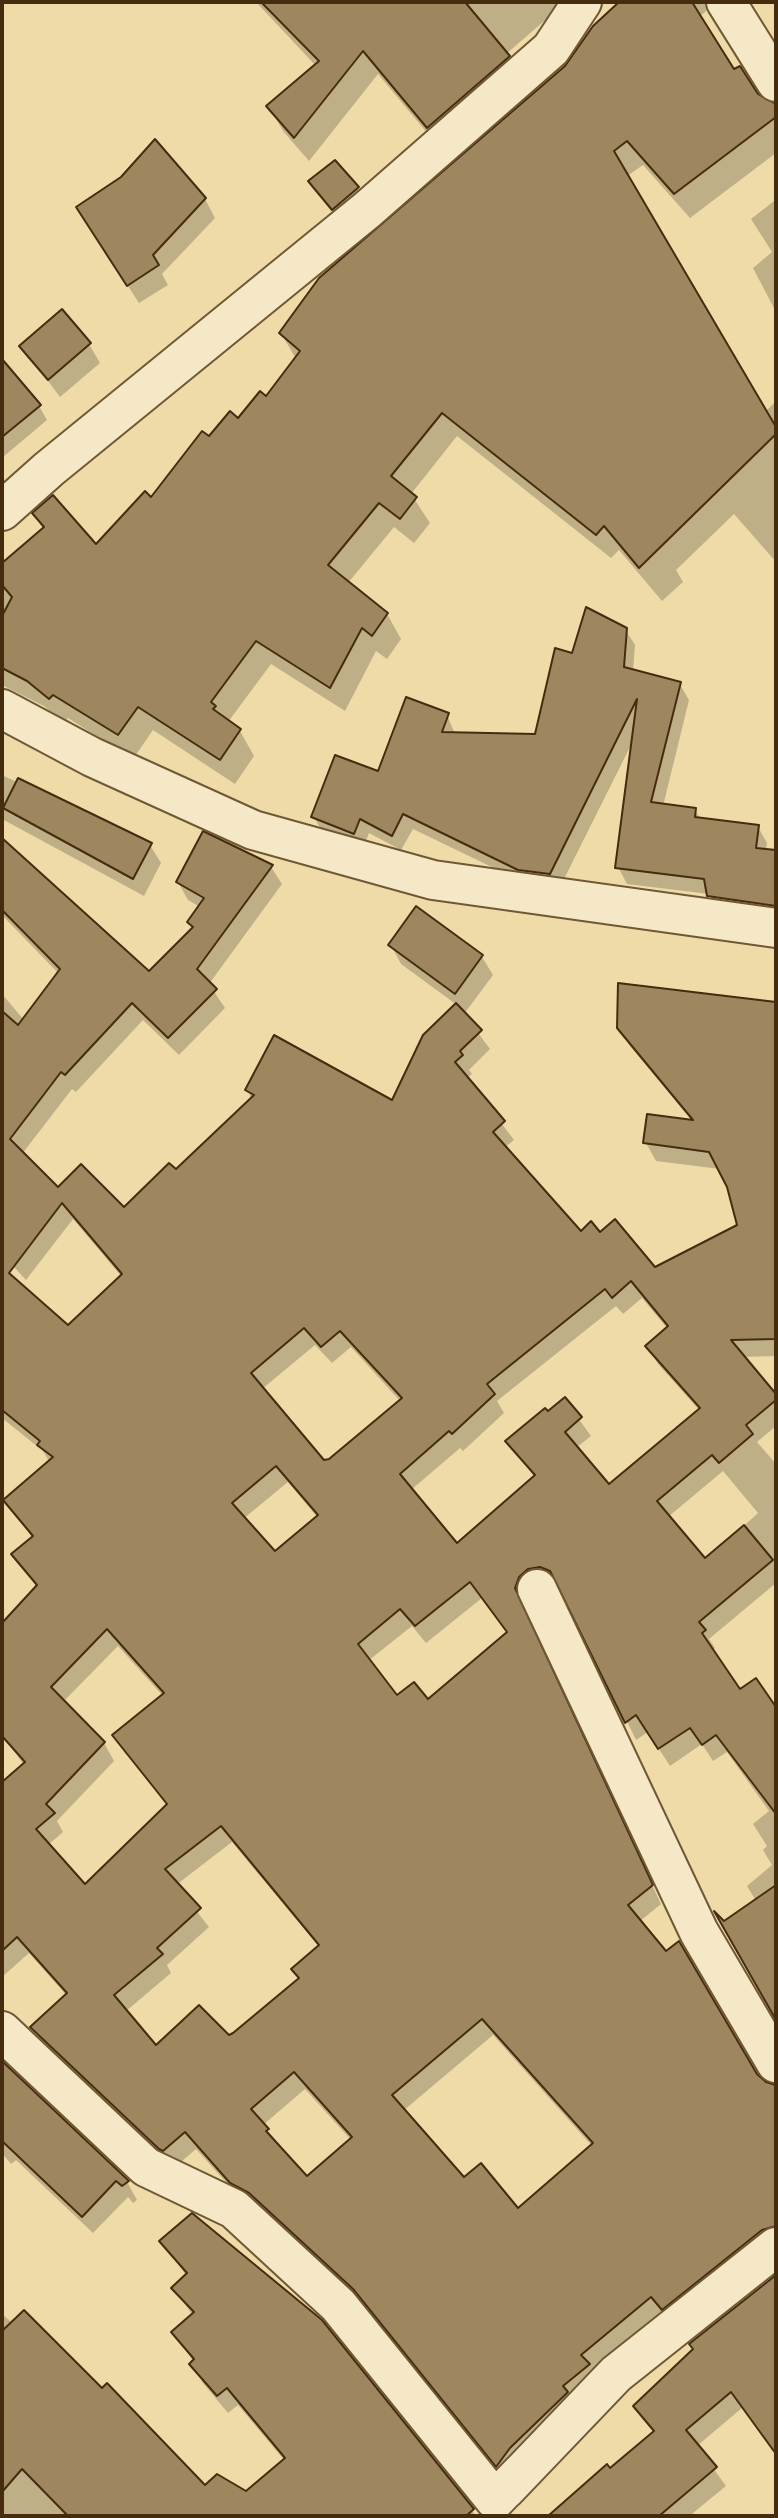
<!DOCTYPE html>
<html>
<head>
<meta charset="utf-8">
<style>
  body { margin:0 }
  #map { position:relative; width:778px; height:2518px; overflow:hidden; background:#efdba8; font-family:"Gentium Book Plus",serif }
  canvas { display:block }
  .frame { position:absolute; inset:0; border:4px solid #462c0f; pointer-events:none }
</style>
</head>
<body>
<div id="map">
<canvas width="778" height="2518"></canvas>
<div class="frame"></div>
</div>
<script>
const context = document.querySelector('canvas').getContext('2d');
context.lineJoin = 'round';
function fillPath(path, color) { context.fillStyle = color; context.fill(path, 'evenodd'); }
function stroke(path, color, width, dash) { context.strokeStyle = color; context.lineWidth = width; context.lineCap = dash ? 'butt' : 'round'; context.setLineDash(dash || []); context.stroke(path); }
fillPath(new Path2D(`
  M256,2H576L565,3L506,54L523,82L443,152L378,74L309,161L283,131L269,106L316,66Z
  M622,2H717L699,17L734,72L756,96L776,106V153L690,218L643,165L626,177L765,412L776,401V562L734,514L676,570L683,582L662,601L619,550L611,558L457,436L411,494L430,523L414,543L394,527L348,583L387,614L401,639L387,659L376,651L345,711L271,664L228,722L240,731L254,756L235,784L153,730L133,759L68,718L64,723L44,706L2,685V566L44,530L35,514L96,547L151,500L209,439L267,398L296,359L281,333L567,67Z
  M335,163L363,197L338,218L311,182Z
  M205,199L215,218L162,274L168,285L139,303L89,226Z
  M774,201L776,204V312L753,268L772,252L751,219Z
  M89,344L100,363L60,397L22,346Z
  M2,388L39,406L47,420L3,457Z
  M625,629L635,645L633,671L679,683L689,700L663,806L695,810L701,820L758,827L767,843L766,851L776,853V920L718,912L709,894L627,884L618,867L633,741L559,889L529,885L413,829L401,850L369,833L363,849L323,833L314,817L379,773L447,715L455,734L536,736L573,655Z
  M2,775L86,815L88,812L150,845L161,863L144,896L2,819Z
  M2,841L149,974L194,929L189,922L200,907L188,900L178,882L271,867L282,884L209,984L225,1008L179,1055L143,1020L76,1092L72,1089L22,1154L58,1190L124,1209L175,1172L252,1099L247,1090L393,1102L457,1005L401,964L391,945L417,909L482,957L493,975L464,1014L490,1049L469,1070L472,1074L467,1078L514,1140L504,1148L580,1233L600,1235L655,1269L740,1226L720,1169L656,1161L646,1143L693,1122L630,1046L619,1027L776,1004V1356L742,1357L776,1397V1426L757,1442L776,1464V1583L709,1639L715,1648L712,1651L740,1692L772,1704L776,1701V2015L756,1901L747,1886L772,1865L763,1850L767,1846L753,1824L769,1811L727,1752L713,1761L702,1744L670,1766L648,1732L636,1740L566,1595L551,1584L524,1605L526,1618L661,1904L639,1922L756,2076L765,2084H776V2246L507,2483L365,2307L261,2210L242,2200L196,2149L174,2168L43,2045L33,2028L67,1996L29,1953L2,1977V1785L24,1765L2,1734V1626L37,1587L14,1555L33,1539L6,1500L50,1463L43,1451L2,1418V1356L68,1328L122,1277L73,1219L26,1280L2,1254V994L24,1020L59,974L2,915ZM642,1298L668,1329L648,1346L658,1364L700,1411L609,1487L576,1448L591,1436L565,1400L508,1441L535,1478L457,1545L411,1490L460,1448L463,1451L504,1413L497,1401L616,1306L623,1314ZM315,1345L332,1363L351,1347L401,1402L330,1461L323,1462L262,1389ZM723,1471L758,1513L705,1561L668,1517ZM288,1482L318,1518L275,1554L243,1519ZM482,1598L508,1634L428,1702L397,1698L368,1661L412,1626L426,1643ZM118,1646L163,1696L114,1735L167,1806L85,1887L48,1845L63,1832L57,1821L114,1761L104,1743L63,1702ZM232,1842L319,1947L293,1969L300,1980L228,2037L156,2048L125,2012L171,1973L167,1965L209,1927L176,1885ZM493,2035L592,2146L518,2210L463,2180L403,2111ZM305,2089L351,2140L307,2178L263,2125Z
  M2,2064L127,2182L137,2200L133,2203L128,2197L93,2233L16,2160L11,2164L2,2153Z
  M161,2242L320,2321L476,2516H2V2314L205,2488L246,2493L285,2461L238,2405L228,2413L202,2382L194,2362L173,2332L193,2316L174,2288L187,2276Z
  M776,2278V2447L772,2450L742,2408L697,2446L726,2486L693,2513L695,2516H562L654,2433L636,2406Z`), '#0003');
const building = new Path2D(`
  M261,2H465L510,56L427,128L363,51L294,138L266,106L319,61Z
  M619,2H692L734,69L740,66L758,94L776,104V117L674,194L627,141L614,151L776,427V434L639,568L604,526L596,535L442,413L391,476L417,497L400,519L379,503L328,565L388,613L372,636L362,628L330,688L256,641L211,702L216,706L213,709L241,729L220,760L138,707L118,735L53,695L49,699L27,681L2,668V616L12,597L2,585V563L44,527L32,513L53,495L96,544L145,491L151,497L202,431L209,436L230,411L238,418L260,391L266,396L300,351L279,333L319,278L565,66L593,26Z
  M155,139L206,198L153,255L159,265L127,286L76,207L121,177Z
  M335,160L359,187L332,210L308,181Z
  M62,309L91,343L48,380L19,346Z
  M2,359L41,405L2,437Z
  M586,607L627,628L624,667L681,682L651,802L696,808L695,817L759,825L756,848L776,850V906L707,896L704,879L615,868L637,699L550,874L518,870L403,814L392,836L360,819L354,834L311,817L335,755L378,771L406,697L449,713L442,732L535,734L555,648L572,653Z
  M18,778L152,843L133,879L3,808Z
  M203,831L273,865L197,969L217,989L168,1038L132,1003L65,1075L61,1072L10,1139L58,1187L81,1164L124,1207L169,1163L176,1169L254,1095L245,1090L274,1035L392,1100L423,1035L456,1003L482,1030L460,1051L463,1055L455,1062L505,1121L493,1132L581,1231L591,1221L600,1232L615,1219L655,1267L737,1225L727,1187L709,1152L643,1143L647,1114L693,1120L617,1028L618,983L776,1002V1339L731,1340L776,1394V1400L746,1425L753,1434L719,1463L712,1455L657,1501L705,1558L744,1525L773,1560L699,1622L706,1630L702,1633L740,1689L756,1678L776,1707V1814L716,1735L702,1745L690,1728L658,1749L636,1715L625,1723L550,1571L540,1567L528,1569L519,1577L515,1588L653,1885L628,1905L666,1951L679,1941L757,2074L766,2082L776,2085V2226L762,2230L662,2310L651,2297L581,2355L590,2364L563,2386L568,2392L510,2448L496,2467L353,2289L249,2193L230,2183L185,2132L163,2151L159,2149L30,2027L67,1993L17,1937L2,1951V1782L25,1762L2,1736V1623L37,1585L11,1554L33,1536L3,1500L53,1457L37,1445L40,1441L2,1410V1011L18,1025L60,969L2,910V838L149,971L193,927L187,922L204,898L176,882ZM62,1203L122,1274L68,1325L9,1273ZM631,1281L668,1326L645,1346L700,1408L609,1484L565,1432L582,1417L565,1397L548,1411L545,1408L505,1441L535,1475L457,1543L400,1474L449,1431L452,1434L495,1394L487,1384L605,1289L612,1298ZM304,1328L321,1347L340,1331L402,1398L329,1459L324,1460L251,1373ZM276,1466L318,1515L275,1551L232,1503ZM470,1582L507,1632L428,1699L414,1682L397,1695L358,1644L400,1609L415,1626ZM107,1629L164,1693L112,1735L167,1804L85,1884L36,1829L55,1813L46,1804L105,1742L51,1687ZM221,1826L319,1945L291,1969L299,1978L233,2033L229,2035L199,2005L156,2045L114,1995L163,1954L157,1948L201,1908L165,1869ZM482,2019L593,2143L518,2208L481,2163L464,2177L392,2095ZM294,2072L352,2137L307,2176L266,2131L269,2129L251,2109Z
  M416,906L483,955L455,994L388,945Z
  M776,1885V2020L714,1911L724,1921Z
  M2,2061L129,2181L122,2186L116,2181L82,2217L2,2141Z
  M192,2213L322,2320L474,2509L466,2516H68L22,2469L2,2492V2331L24,2310L102,2388L107,2383L205,2485L217,2474L246,2491L285,2458L227,2388L217,2396L189,2364L194,2359L171,2332L194,2312L171,2288L187,2273L159,2241Z
  M776,2275V2454L731,2392L686,2430L717,2467L659,2516H548L607,2464L610,2468L654,2431L633,2406L693,2349L689,2344Z`);
fillPath(building, '#9e875f');
stroke(building, '#462c0f', 2);
const street = new Path2D(`
  M726,2L776,82
  M2,511L49,469L367,210L551,49L582,2
  M2,709L92,757L253,830L433,880L776,928
  M537,1589L699,1932L776,2063
  M2,2031L146,2167L234,2209L338,2305L495,2500L521,2473
  M505,2490L616,2374L776,2247`);
stroke(street, '#705835', 42);
stroke(street, '#f5e8c6', 38);
</script>
</body>
</html>
